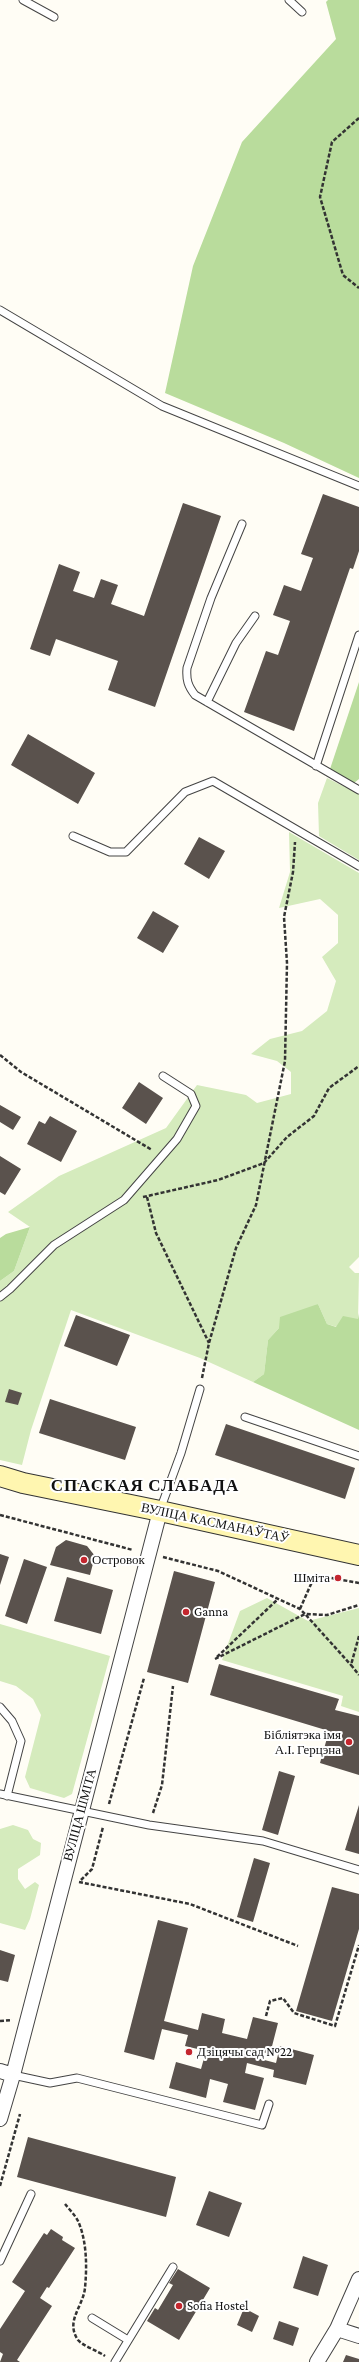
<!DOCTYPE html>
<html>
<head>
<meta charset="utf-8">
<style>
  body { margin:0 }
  canvas { display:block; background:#fffdf5 }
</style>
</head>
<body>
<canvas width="359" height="2362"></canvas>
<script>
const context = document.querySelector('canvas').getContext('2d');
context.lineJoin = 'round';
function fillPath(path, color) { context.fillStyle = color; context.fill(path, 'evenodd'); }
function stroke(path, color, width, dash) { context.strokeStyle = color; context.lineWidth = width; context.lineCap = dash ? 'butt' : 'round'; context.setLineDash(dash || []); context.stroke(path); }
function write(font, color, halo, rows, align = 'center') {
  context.font = font + ' "Crimson Pro",serif'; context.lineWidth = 4; context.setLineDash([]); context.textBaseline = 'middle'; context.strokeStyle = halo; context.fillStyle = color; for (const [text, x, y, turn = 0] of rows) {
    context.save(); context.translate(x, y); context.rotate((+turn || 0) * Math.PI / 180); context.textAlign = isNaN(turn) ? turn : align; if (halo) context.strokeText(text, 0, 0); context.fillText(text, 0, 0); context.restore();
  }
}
fillPath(new Path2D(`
  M327,778L359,794V860L319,836L318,803Z
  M289,832L359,873V1257L349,1267L355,1273H359L358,1319L337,1327L327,1324L318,1304L279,1328L268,1340L264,1374L253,1382L200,1358L71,1310L31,1430L22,1465L0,1460V1281L14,1271L30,1227L8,1212L59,1176L166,1128L197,1085L246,1095L257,1103L291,1094V1072L277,1061L251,1054L270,1039L302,1031L327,1011L336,981L322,957L338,943V915L320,899L279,908L290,872Z
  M267,1598L308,1621L359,1608V1712L341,1706L343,1696L222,1660L240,1611Z
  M0,1624L110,1656L72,1794L64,1798L30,1788L25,1777L41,1715L33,1699L16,1686L0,1681Z
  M13,1825L28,1830L33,1839L41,1843L40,1855L18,1869V1879L25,1889L35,1882L39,1885L30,1919L25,1930L0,1923V1829Z`), '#d5ebbd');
fillPath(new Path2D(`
  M328,0H359V478L284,443L165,393L193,266L242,142L336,39L326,2Z
  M359,682V779L354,783L330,769Z
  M30,1227L14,1271L0,1281V1238L6,1234Z
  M318,1304L327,1324L336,1327L343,1316L358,1319L359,1313V1430L253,1382L264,1374L268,1340L279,1328L280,1317Z`), '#b9dc9c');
fillPath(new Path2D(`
  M323,494L359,507V551L353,569L350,568L294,731L244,712L266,651L278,655L290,621L273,615L284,585L301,591L313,558L301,554Z
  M183,503L221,516L155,707L108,690L118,661L56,639L50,656L30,649L59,564L80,572L73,591L94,598L101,579L118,585L111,604L144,616Z
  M28,734L95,773L78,804L11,765Z
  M199,837L225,851L209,879L184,864Z
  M153,911L179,926L163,953L137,938Z
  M139,1082L163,1098L146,1124L122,1108Z
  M0,1105L21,1117L13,1130L0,1122Z
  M50,1116L77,1131L61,1162L27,1144L39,1121L45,1124Z
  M0,1156L21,1169L5,1195L0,1192Z
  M76,1315L130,1335L117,1366L64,1346Z
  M9,1389L22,1393L18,1405L5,1402Z
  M50,1399L136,1427L125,1460L39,1433Z
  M226,1424L355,1468L345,1499L215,1455Z
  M66,1540L87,1546L95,1556L90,1575L50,1565L56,1547Z
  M0,1554L9,1557L0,1585Z
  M24,1559L47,1567L27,1624L5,1616Z
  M174,1571L215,1582L188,1683L147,1672Z
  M67,1577L113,1590L101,1634L54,1621Z
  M219,1664L339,1699L335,1710L359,1716V1775L320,1763L329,1731L210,1695Z
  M279,1771L295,1776L278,1835L262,1830Z
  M359,1805V1854L345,1850Z
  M254,1858L270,1863L253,1922L237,1917Z
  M332,1887L359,1894V1929L332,2021L296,2011Z
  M158,1920L188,1928L164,2021L198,2030L202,2013L225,2019L222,2033L247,2039L253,2017L278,2023L270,2054L251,2049L249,2056L276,2063L280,2046L314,2055L306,2085L273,2077L274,2070L247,2063L245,2073L264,2078L255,2110L223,2102L228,2084L210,2079L206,2098L169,2088L176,2062L201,2069L206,2051L185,2046L188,2035L162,2029L154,2060L124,2052Z
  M0,1950L15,1955L8,1982L0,1980Z
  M28,2137L176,2177L166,2217L17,2177Z
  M209,2191L242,2203L229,2237L196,2225Z
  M51,2229L63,2237L62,2240L75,2248L49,2288L47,2287L40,2298L52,2306L17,2360L20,2362H0L3,2354L0,2352V2329L25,2291L12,2282L44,2233L47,2235Z
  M303,2256L328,2265L318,2296L293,2288Z
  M178,2269L210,2288L179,2340L147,2321L155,2308L158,2310L173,2285L169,2283Z
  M244,2308L259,2316L252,2332L237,2325Z
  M279,2321L299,2328L293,2346L273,2339Z
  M346,2355L359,2359V2362H343Z`), '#5a524d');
const lane = new Path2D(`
  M23,0L54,17
  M289,0L302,12
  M0,310L162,406L359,486
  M242,524L211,598L187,668C186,680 188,686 195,695L359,790
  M207,702L236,643L255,616
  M316,766L359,635
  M73,836L110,852H126L185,792L213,781L359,866
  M0,1297L10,1289L54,1245L124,1200L177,1139L196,1106L191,1094L163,1076
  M245,1417L359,1456
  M160,1510L181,1453L200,1389
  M0,1707L12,1721L21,1741L7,1796
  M0,1794L149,1825L263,1841L359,1870
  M13,2075L50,2083L77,2078L262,2125L269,2104
  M0,2261L31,2194
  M92,2318L128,2340
  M115,2362L173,2267`);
const street = new Path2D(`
  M0,2071L13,2075
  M0,2119L13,2075L160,1511
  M337,2329L359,2336
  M317,2362L337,2329L359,2279`);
const secondary = new Path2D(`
  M0,1476L23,1483L160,1511L359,1555`);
stroke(lane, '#444', 9);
stroke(street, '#444', 16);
stroke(secondary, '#333', 22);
stroke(new Path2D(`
  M359,118L332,142L320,197L343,275L359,288
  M0,1055L21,1072L152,1150
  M143,1197L218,1180L264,1163L287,1137L314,1116L329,1088L359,1066
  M147,1197L156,1233L209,1343
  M202,1378L209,1343L236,1248L256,1205L285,1061L287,963L284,917L293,872L295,842
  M0,1515L133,1550
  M163,1557L218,1571L300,1609L305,1614L327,1615L359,1605
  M300,1609L315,1575L359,1583
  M359,1636L351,1665L359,1675
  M217,1657L278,1599
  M215,1659L305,1614L351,1665
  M109,1804L144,1678
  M153,1813L162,1785L173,1686
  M81,1880L92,1869L103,1827
  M79,1882L190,1904L298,1946
  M266,2016L270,2001L283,1998L294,2013L335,2026L359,1945
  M0,2021L12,2020
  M0,2186L20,2114
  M65,2204C69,2209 75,2215 78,2221C87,2241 87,2267 85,2288C83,2307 65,2321 78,2340C83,2346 98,2351 105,2356`), '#333', 2.5, [4, 2]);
stroke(lane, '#fff', 7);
stroke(street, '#fff', 14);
stroke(secondary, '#fff6b0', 20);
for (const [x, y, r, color] of [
  [84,1560,4,"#c4262e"],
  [338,1578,4,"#c4262e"],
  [186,1612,4,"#c4262e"],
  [349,1742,4,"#c4262e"],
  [189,2052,4,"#c4262e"],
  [179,2306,4,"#c4262e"]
]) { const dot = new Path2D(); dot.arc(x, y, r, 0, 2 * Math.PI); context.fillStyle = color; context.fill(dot); stroke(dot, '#fff', 1.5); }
write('13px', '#111', '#fff', [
  ["ВУЛІЦА КАСМАНАЎТАЎ",215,1523,12],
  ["ВУЛІЦА ШМІТА",80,1815,-75]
]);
write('13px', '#111', '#fff', [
  ["Островок",92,1560],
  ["Шміта",330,1578,"right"],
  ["Ganna",194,1612],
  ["Бібліятэка імя",341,1735,"right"],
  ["А.І. Герцэна",341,1750,"right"],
  ["Дзіцячы сад №22",197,2052],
  ["Sofia Hostel",187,2306]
], 'left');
context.letterSpacing = '1px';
write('bold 17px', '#111', '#fff', [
  ["СПАСКАЯ СЛАБАДА",145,1486]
]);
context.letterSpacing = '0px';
</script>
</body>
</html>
